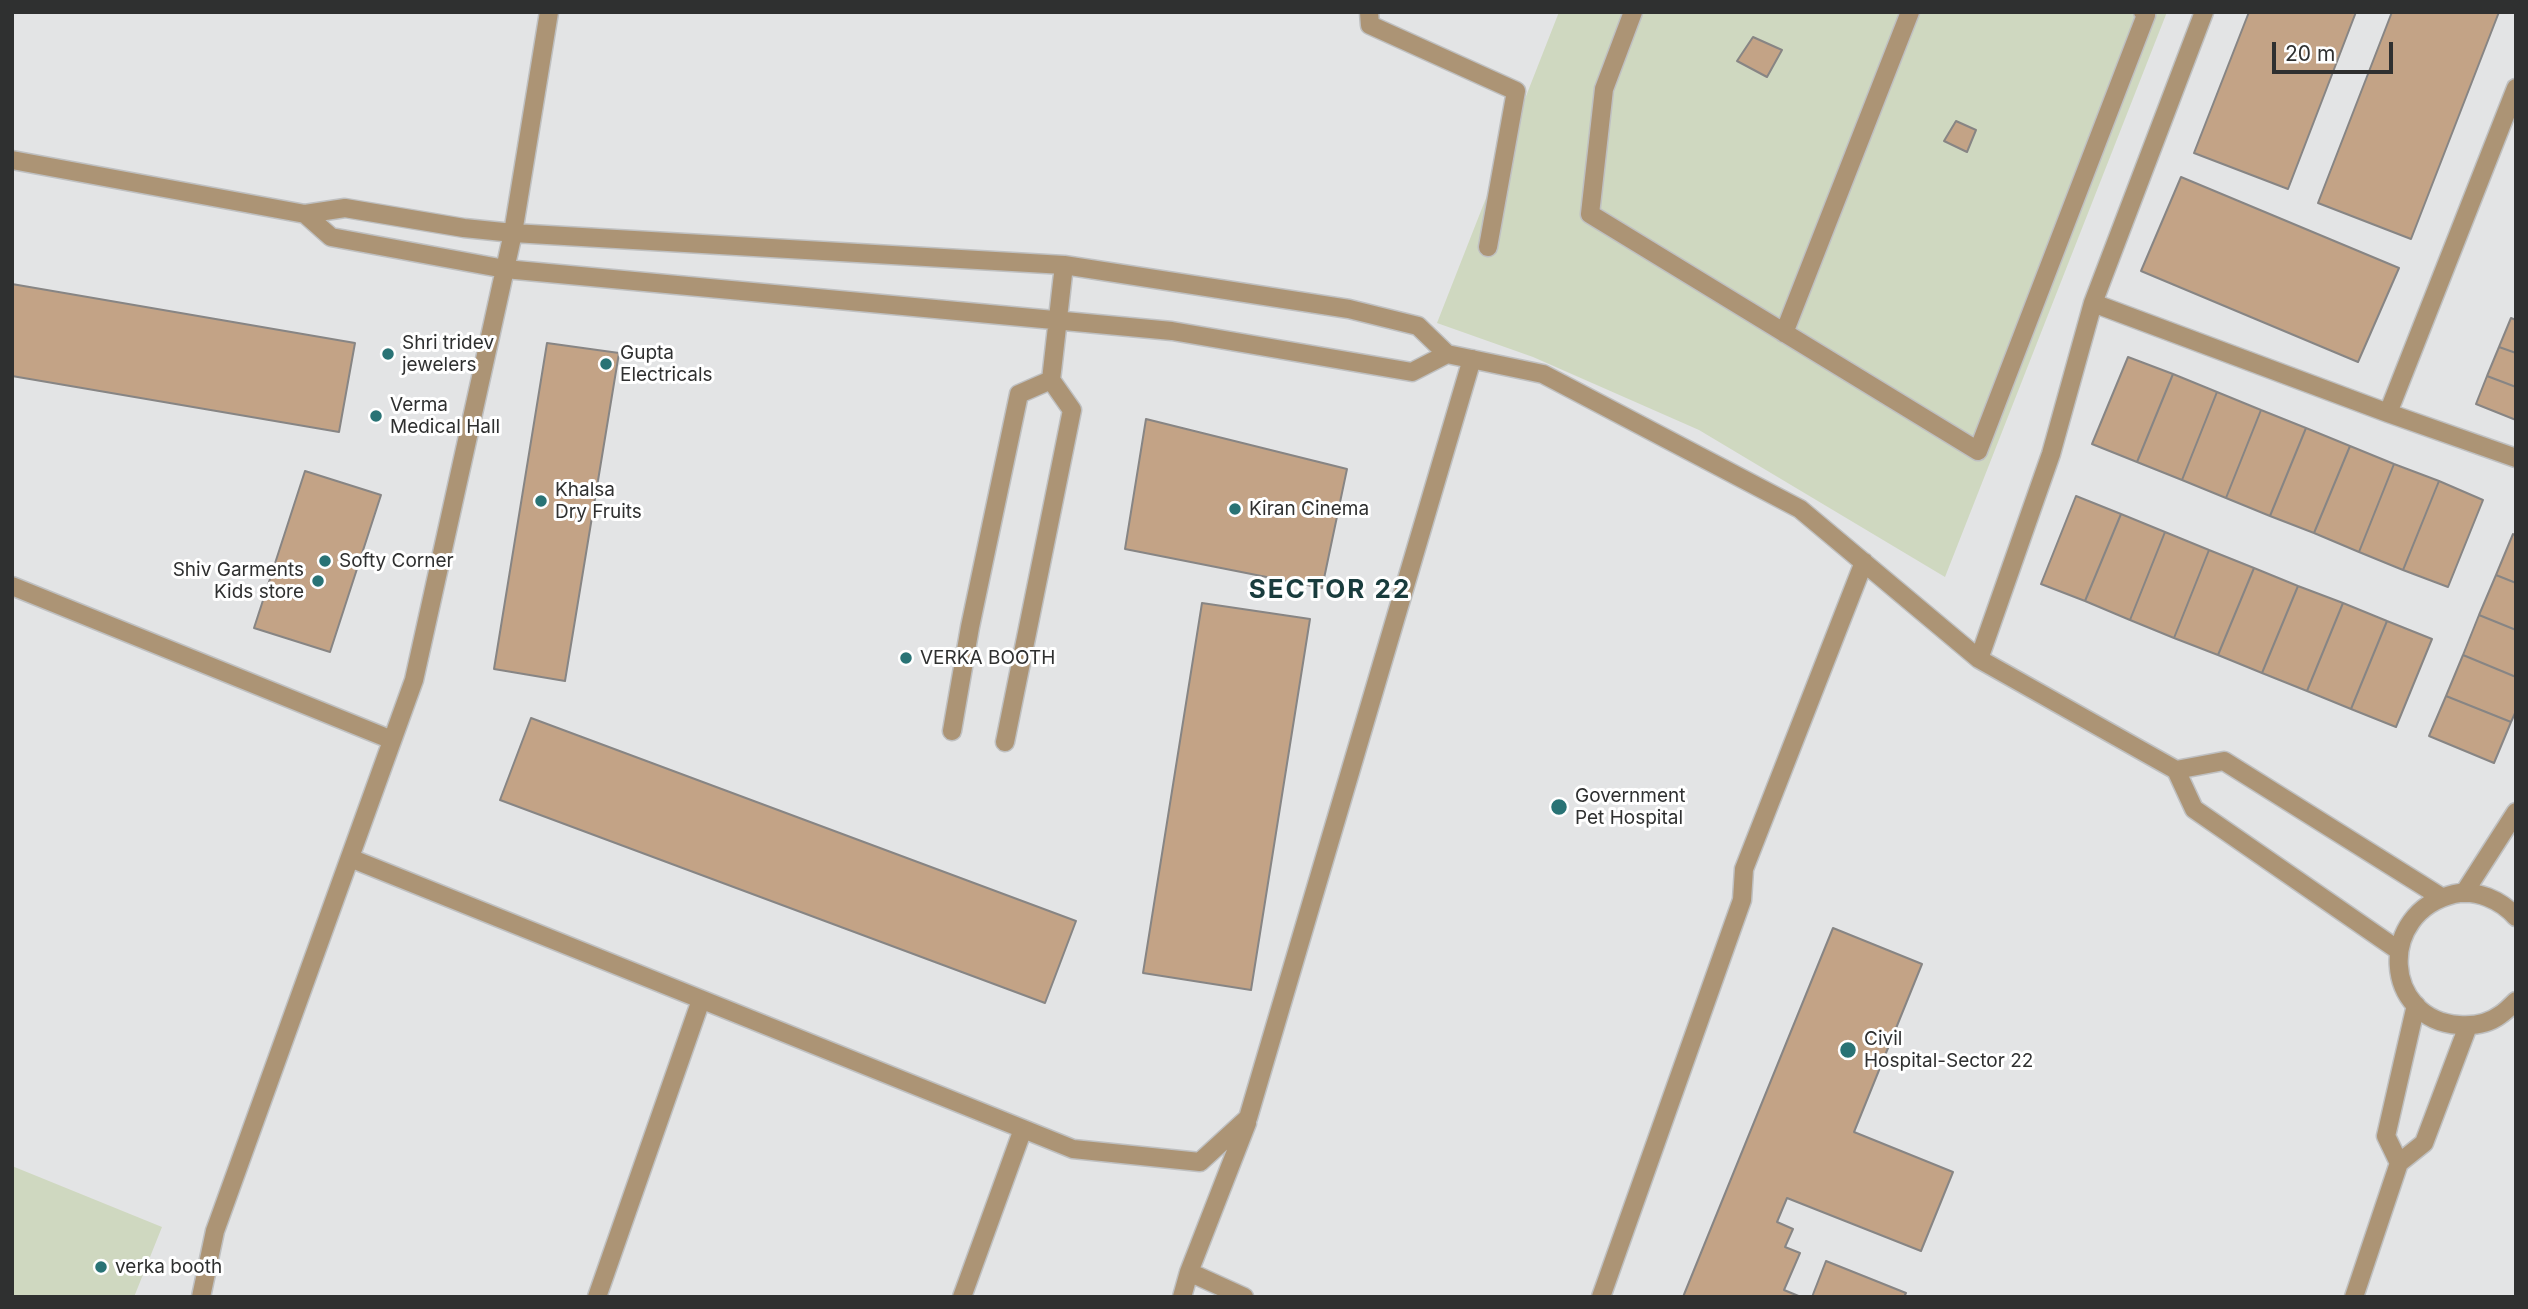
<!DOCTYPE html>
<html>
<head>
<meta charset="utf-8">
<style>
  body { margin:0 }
  #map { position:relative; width:2528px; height:1309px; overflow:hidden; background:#e3e4e5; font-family:Inter,sans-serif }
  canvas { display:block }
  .frame { position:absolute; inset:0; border:14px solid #2f3030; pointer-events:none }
  .scale { position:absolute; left:2272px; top:42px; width:121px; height:32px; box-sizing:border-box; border:4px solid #2f3030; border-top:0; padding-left:9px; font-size:21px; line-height:24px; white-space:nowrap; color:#2f3030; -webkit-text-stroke:5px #fff; paint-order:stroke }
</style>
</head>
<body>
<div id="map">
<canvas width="2528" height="1309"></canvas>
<div class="frame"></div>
<div class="scale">20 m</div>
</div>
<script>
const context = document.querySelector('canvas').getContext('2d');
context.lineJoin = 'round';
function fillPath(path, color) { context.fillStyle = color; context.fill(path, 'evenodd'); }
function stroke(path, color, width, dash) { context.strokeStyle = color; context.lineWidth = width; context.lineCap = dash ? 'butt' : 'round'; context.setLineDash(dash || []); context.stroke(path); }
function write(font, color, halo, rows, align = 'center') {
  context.font = font + ' Inter,sans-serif'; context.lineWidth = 6; context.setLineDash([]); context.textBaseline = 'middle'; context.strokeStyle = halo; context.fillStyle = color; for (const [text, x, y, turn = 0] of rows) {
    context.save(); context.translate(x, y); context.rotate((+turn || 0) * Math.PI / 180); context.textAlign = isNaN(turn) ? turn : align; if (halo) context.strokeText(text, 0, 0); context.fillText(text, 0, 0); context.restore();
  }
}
fillPath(new Path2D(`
  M1559,12H2167L1945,577L1699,430L1533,357L1437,323Z
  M12,1166L162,1227L134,1297H12Z`), '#cfd8c0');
const building = new Path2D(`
  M2249,12H2356L2288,189L2194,153Z
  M2392,12H2499L2411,239L2318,203Z
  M1753,37L1782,50L1767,77L1737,61Z
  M1956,121L1976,130L1967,152L1944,141Z
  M2181,177L2399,268L2358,362L2141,271Z
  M12,284L355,343L339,432L12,376Z
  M2511,318L2516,320V353L2499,347Z
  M547,343L619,353L565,681L494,669Z
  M2499,347L2516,353V387L2487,376Z
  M2128,357L2173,374L2137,462L2092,444Z
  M2173,374L2217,392L2182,480L2137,462Z
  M2487,376L2516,387V420L2476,404Z
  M2217,392L2261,410L2226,498L2182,480Z
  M2261,410L2306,428L2270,516L2226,498Z
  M1146,419L1347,469L1322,588L1125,549Z
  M2306,428L2350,446L2314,533L2270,516Z
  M2350,446L2394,464L2359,552L2314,533Z
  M2394,464L2439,481L2403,570L2359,552Z
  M305,471L381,495L330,652L254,628Z
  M2439,481L2483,500L2448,587L2403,570Z
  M2076,496L2121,514L2085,601L2041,584Z
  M2121,514L2165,532L2130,620L2085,601Z
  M2165,532L2209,550L2174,638L2130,620Z
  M2513,534L2516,536V583L2496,575Z
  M2209,550L2254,568L2218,655L2174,638Z
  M2254,568L2298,586L2262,673L2218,655Z
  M2496,575L2516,583V630L2479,615Z
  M2298,586L2343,603L2307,691L2262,673Z
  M1202,603L1310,619L1251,990L1143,973Z
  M2343,603L2387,621L2351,709L2307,691Z
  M2479,615L2516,630V677L2463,655Z
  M2387,621L2432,639L2396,727L2351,709Z
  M2463,655L2516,677V711L2511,722L2446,696Z
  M2446,696L2511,722L2494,763L2429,736Z
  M531,718L1076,921L1045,1003L500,800Z
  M1833,928L1922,964L1854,1132L1953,1172L1921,1251L1787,1198L1777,1222L1793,1229L1785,1247L1800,1253L1784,1290L1801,1297H1683Z
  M1826,1261L1906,1293L1904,1297H1812Z`);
fillPath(building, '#c3a386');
stroke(building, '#878584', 2);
const minor = new Path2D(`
  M1369,12L1370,25L1516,91L1488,247
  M1633,12L1604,89L1590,214L1978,451L2146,15L2143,12
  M12,160L305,214L345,208L464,228L513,233L1064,265L1349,309L1418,326L1447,354L1543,374L1800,509L1979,659L2176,770
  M305,214L331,237L505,269L1172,331L1412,372L1447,354
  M2093,303L2388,413L2516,458
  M1784,333L1910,12
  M2388,413L2516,88
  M12,586L392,740
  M1979,659L2051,454L2093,303L2204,12
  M952,731L970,627L1019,394L1051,380
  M1005,742L1072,410L1051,380L1064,265
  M350,858L1073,1149L1200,1162L1248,1118L1472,359
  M2464,893L2516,812
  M2516,917C2501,900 2476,889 2454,894C2376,913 2383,1020 2459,1025C2473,1026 2488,1024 2500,1015C2505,1012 2511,1006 2516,1001
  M2398,950L2194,809L2176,770L2224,761L2441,897
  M2416,1005L2386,1136L2399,1163L2424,1143L2468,1026
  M1189,1272L1244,1297
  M201,1297L215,1231L414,680L513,233L549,12
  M597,1297L701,1000
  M962,1297L1023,1129
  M1182,1297L1189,1272L1247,1123
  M1601,1297L1742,900L1744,869L1864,562
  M2354,1297L2399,1163`);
stroke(minor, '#bfc0c1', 21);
stroke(minor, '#ac9475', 18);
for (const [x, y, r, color] of [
  [388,354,7,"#297375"],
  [606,364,7,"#297375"],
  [376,416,7,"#297375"],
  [541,501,7,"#297375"],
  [1235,509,7,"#297375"],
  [325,561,7,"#297375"],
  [318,581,7,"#297375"],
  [906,658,7,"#297375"],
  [1559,807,9,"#297375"],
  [1848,1050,9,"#297375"],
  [101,1267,7,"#297375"]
]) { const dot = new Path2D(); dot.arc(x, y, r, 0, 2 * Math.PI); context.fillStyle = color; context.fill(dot); stroke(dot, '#fff', 2.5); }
write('19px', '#2f3030', '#fff', [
  ["Shri tridev",402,343],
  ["jewelers",402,365],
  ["Gupta",620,353],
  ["Electricals",620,375],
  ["Verma",390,405],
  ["Medical Hall",390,427],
  ["Khalsa",555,490],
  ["Dry Fruits",555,512],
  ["Kiran Cinema",1249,509],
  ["Softy Corner",339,561],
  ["Shiv Garments",304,570,"right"],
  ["Kids store",304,592,"right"],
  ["VERKA BOOTH",920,658],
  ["Government",1575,796],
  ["Pet Hospital",1575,818],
  ["Civil",1864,1039],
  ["Hospital-Sector 22",1864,1061],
  ["verka booth",115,1267]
], 'left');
context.letterSpacing = '2px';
write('bold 26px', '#193c3d', '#fff', [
  ["SECTOR 22",1330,590]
]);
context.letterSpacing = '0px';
</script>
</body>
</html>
